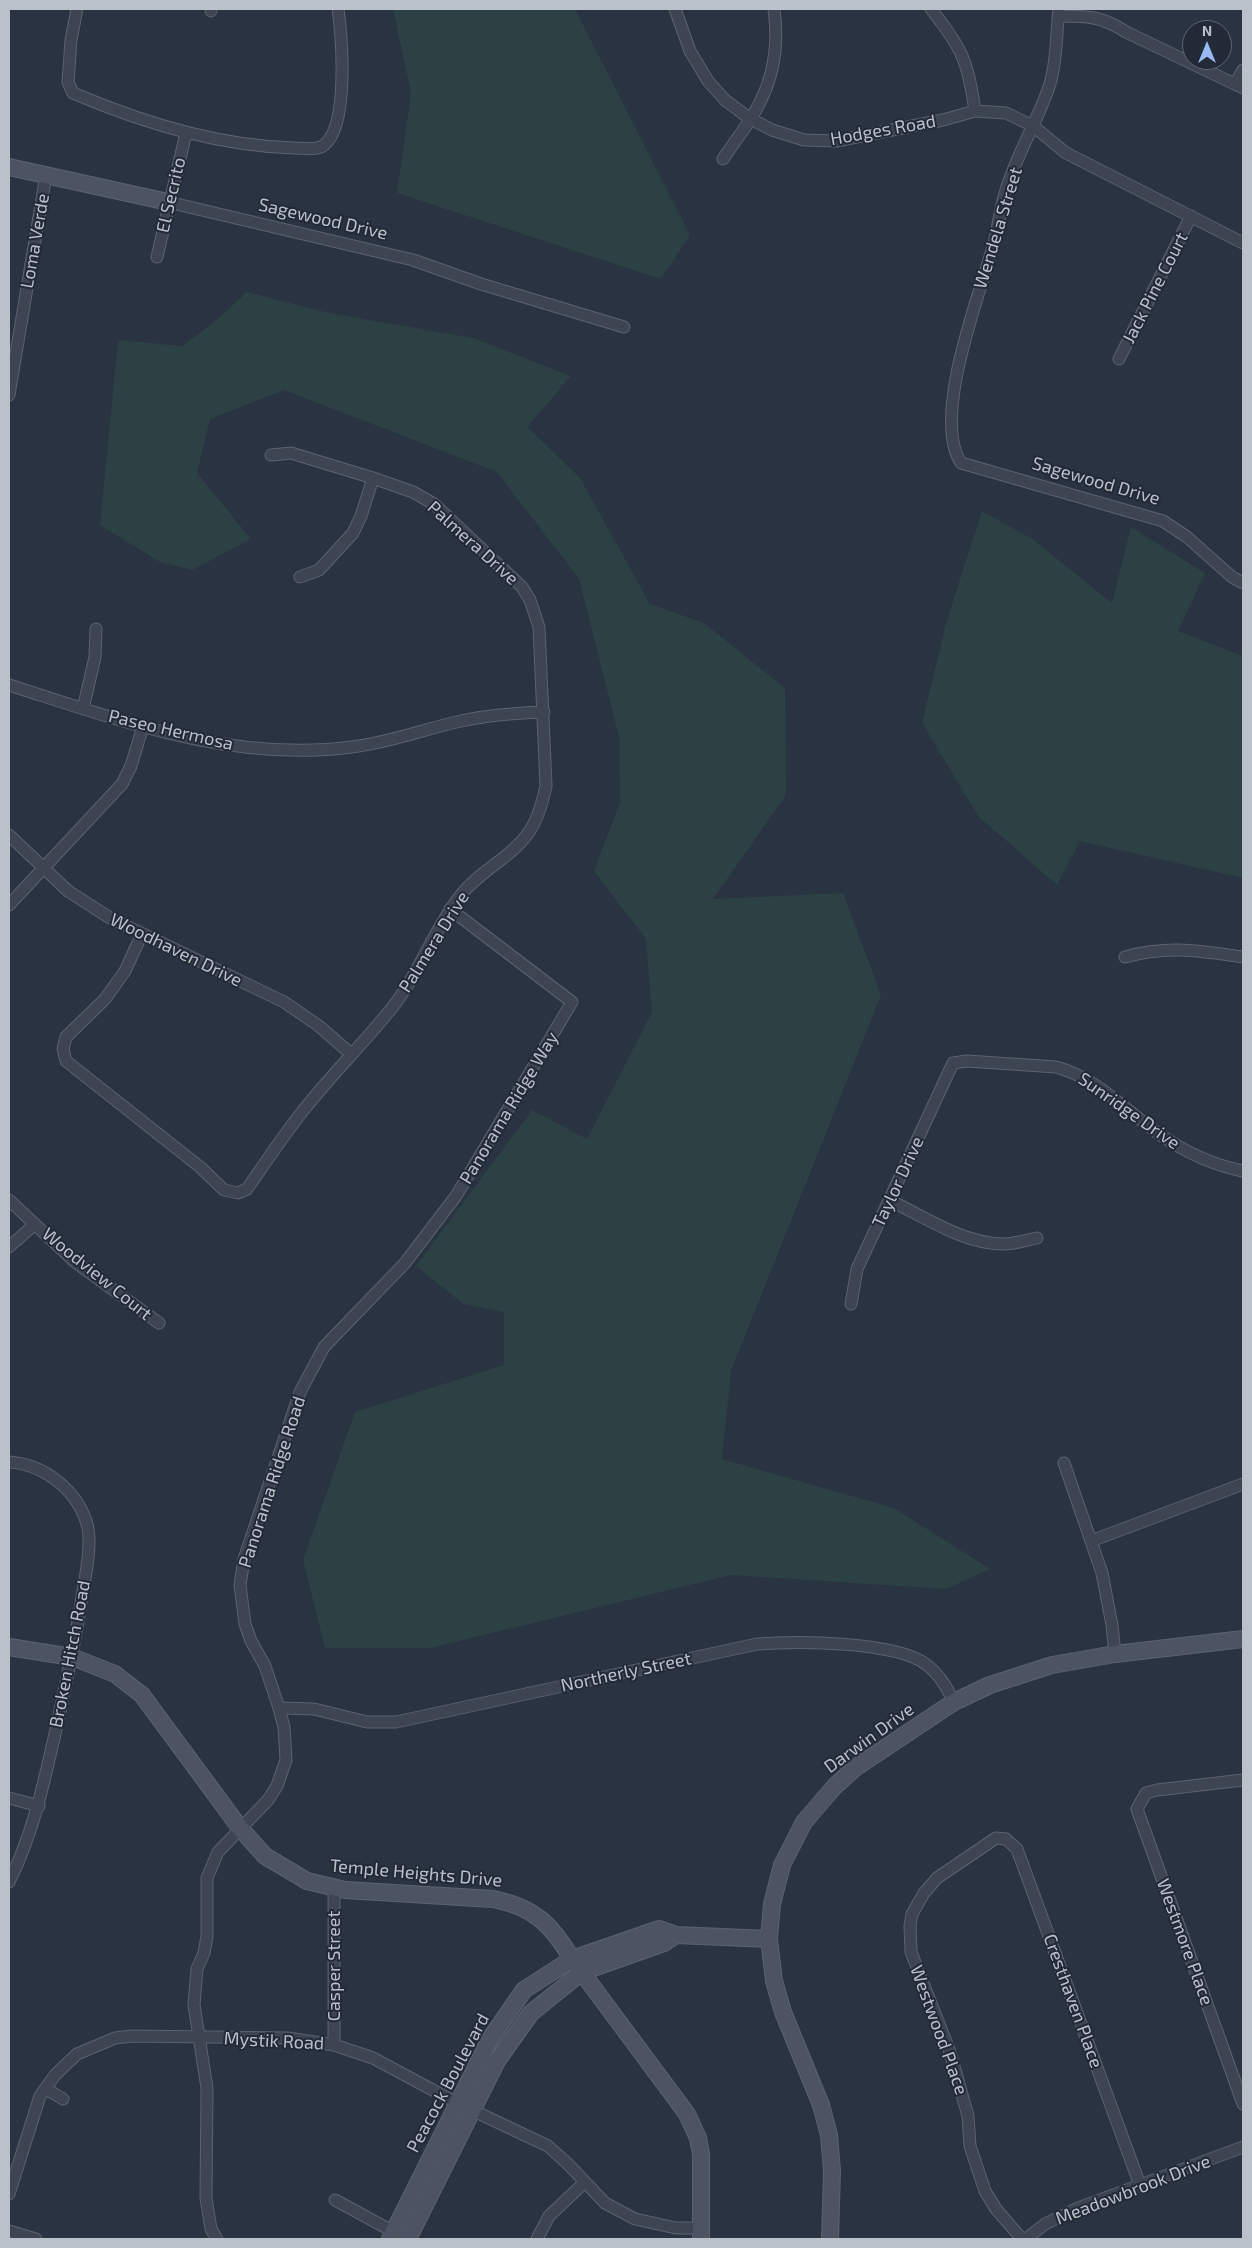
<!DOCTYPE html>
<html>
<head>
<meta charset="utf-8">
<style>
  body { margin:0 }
  #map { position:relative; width:1252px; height:2248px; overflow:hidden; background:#293342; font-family:"Exo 2",sans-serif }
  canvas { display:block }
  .frame { position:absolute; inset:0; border:10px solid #bac1cb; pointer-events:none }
  .north { position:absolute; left:1182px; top:20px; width:50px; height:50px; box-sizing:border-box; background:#222a37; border:1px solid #5f6672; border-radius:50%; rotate:0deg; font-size:14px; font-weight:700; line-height:20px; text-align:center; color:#bac1cb }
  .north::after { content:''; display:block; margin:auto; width:18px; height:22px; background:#99b9f2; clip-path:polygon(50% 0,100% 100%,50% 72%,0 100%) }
</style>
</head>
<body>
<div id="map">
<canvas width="1252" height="2248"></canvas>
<div class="frame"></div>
<div class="north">N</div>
</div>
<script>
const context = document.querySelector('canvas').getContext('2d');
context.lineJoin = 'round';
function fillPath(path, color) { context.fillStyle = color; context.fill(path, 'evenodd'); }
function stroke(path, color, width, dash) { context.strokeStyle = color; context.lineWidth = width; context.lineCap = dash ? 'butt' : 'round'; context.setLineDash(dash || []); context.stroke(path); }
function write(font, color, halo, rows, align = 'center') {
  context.font = font + ' "Exo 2",sans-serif'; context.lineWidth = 4; context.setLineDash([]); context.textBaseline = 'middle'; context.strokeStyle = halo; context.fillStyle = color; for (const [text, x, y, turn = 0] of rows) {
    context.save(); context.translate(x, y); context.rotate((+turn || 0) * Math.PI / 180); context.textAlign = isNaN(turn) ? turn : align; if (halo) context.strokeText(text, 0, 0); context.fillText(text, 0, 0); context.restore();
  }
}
fillPath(new Path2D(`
  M393,9H575L690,235L661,279L397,193L411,93Z
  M247,292L329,313L473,338L571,376L527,427L580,478L650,604L704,623L785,688L786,795L713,899L843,893L881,995L731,1371L722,1459L894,1508L990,1569L946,1589L731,1575L430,1648H325L303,1560L355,1412L504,1365V1312L463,1304L416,1266L532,1110L587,1139L652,1012L646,939L594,871L620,802L619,737L579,579L497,472L284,390L210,419L197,473L251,539L192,570L160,562L100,525L118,340L182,346L219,318Z
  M982,511L1034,540L1112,603L1131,527L1205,573L1178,631L1243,656V878L1080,841L1057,885L978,816L922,723L946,623Z`), '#2c4144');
const street = new Path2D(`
  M77,9L71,40L68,82L73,93C143,123 218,146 294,148C303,148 317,151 324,145C349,126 342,38 338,9
  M211,9V11
  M675,9L690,51L708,81L725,100L749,118L772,130L804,140L836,141L943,120L975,111L1006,113L1033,126L1066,153L1243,243
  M931,9C962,48 968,61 975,111
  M1059,9C1056,35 1057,62 1049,87C1038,119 1020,149 1009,181C1001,201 999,223 994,243C980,294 931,417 961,463L1163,521L1187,537L1232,577L1243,583
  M1058,16C1086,16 1102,16 1126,32L1243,88
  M1235,84L1243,70
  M723,159C735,140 752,121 761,100C775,72 778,39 774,9
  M168,202L413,260L481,284L624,327
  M157,257L186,133
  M1119,359L1191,216
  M9,395L46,175
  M300,577L319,570L353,533L361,516L373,478
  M9,685C119,720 233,763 351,747C389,743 424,729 461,721C488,715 516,713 544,712
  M83,709L95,657L96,629
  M9,835L68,891L110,918L284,1002L319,1026L351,1054
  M9,905L122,784L131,766L143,726
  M142,934L125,971L105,999L66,1037L63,1049L66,1061L200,1167L224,1190L238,1193L247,1189C265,1163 283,1136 302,1112C330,1076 363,1044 391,1009C419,974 433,931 460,896C479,871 511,858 529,832C538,819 543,800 546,786L539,627L530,600L522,587L434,504L413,492L373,478L291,453L271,455
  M1125,957C1169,945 1199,951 1243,957
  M9,1200L75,1262L159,1323
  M889,1200C925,1217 965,1245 1006,1244C1017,1243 1027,1240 1037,1238
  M9,1247L35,1224
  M851,1304L857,1269L953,1063L967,1061L1056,1067C1097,1078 1125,1110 1159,1134C1185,1152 1212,1165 1243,1171
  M9,1462C44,1464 77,1490 87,1524C93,1545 84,1582 81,1603C74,1649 64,1693 54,1738C43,1787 32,1836 9,1882
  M1064,1463L1102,1573L1112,1625L1115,1654
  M1091,1541L1243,1484
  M279,1708L314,1709L367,1722H396L757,1644C796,1641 897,1641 927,1665C940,1675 947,1688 954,1702
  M1243,1780L1157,1790L1146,1793L1137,1809L1243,2104
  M9,1798L39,1806
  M334,1888V2045
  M46,2089L63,2099
  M9,2194L40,2096L55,2075L77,2054L115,2038L132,2036L288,2038L334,2045L373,2058L457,2103L548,2146L568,2164L605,2203L635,2219L676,2228H701
  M335,2200L394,2232
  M9,2231L36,2239
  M217,2239L211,2229L206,2198L207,2088L194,2005L197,1969L204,1953L207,1936V1878L218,1852L268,1800L277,1786L286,1760L284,1727L279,1708L265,1666L251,1641L245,1624L240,1585L244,1559L300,1392L324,1347L405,1263L456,1196L572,1002L450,909
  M537,2239L549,2216L584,2183
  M1022,2239L996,2209L985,2191L970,2146L968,2116L950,2052L911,1952L910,1926L912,1914L924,1893L937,1878L996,1838L1006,1839L1017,1849L1140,2185
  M1026,2239L1045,2224L1078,2208L1243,2147`);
const secondary = new Path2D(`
  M9,167L168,202
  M9,1647L72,1657L115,1674L142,1695L240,1828L265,1856L307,1881L345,1890L493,1899C534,1907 551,1924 572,1959L687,2114L698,2138L701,2154V2239
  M390,2239L490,2039L524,1990L572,1959L659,1929L676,1935L769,1939
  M408,2239L497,2061L531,2013L582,1972L664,1943L676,1935
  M830,2239L832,2171L829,2135L821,2105L783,2012L774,1981L769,1939L772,1904L782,1865L804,1822L835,1786L855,1768L954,1702L990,1685L1052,1665L1115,1654L1243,1639`);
stroke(street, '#5b636f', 13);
stroke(secondary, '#5b636f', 18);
stroke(street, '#3d4552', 11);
stroke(secondary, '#4c5464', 16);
write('18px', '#bac1cb', '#222a37', [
  ["Hodges Road",883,130,-10],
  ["El Secrito",171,195,-77],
  ["Sagewood Drive",323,219,13],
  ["Wendela Street",998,228,-73],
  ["Loma Verde",35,241,-80],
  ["Jack Pine Court",1155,288,-63],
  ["Sagewood Drive",1096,481,16],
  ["Palmera Drive",473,543,42],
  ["Paseo Hermosa",171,730,13],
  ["Palmera Drive",434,942,-58],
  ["Woodhaven Drive",176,950,26],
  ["Panorama Ridge Way",509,1108,-59],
  ["Sunridge Drive",1129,1111,35],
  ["Taylor Drive",898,1182,-65],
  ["Woodview Court",97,1274,39],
  ["Panorama Ridge Road",272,1482,-72],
  ["Broken Hitch Road",70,1654,-79],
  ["Northerly Street",626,1672,-12],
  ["Darwin Drive",869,1738,-36],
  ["Temple Heights Drive",416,1873,5],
  ["Westmore Place",1185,1942,70],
  ["Casper Street",334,1966,-90],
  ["Cresthaven Place",1073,2001,70],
  ["Westwood Place",939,2030,70],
  ["Mystik Road",274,2041,3],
  ["Peacock Boulevard",448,2083,-62],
  ["Meadowbrook Drive",1133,2190,-21]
]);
</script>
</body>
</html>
